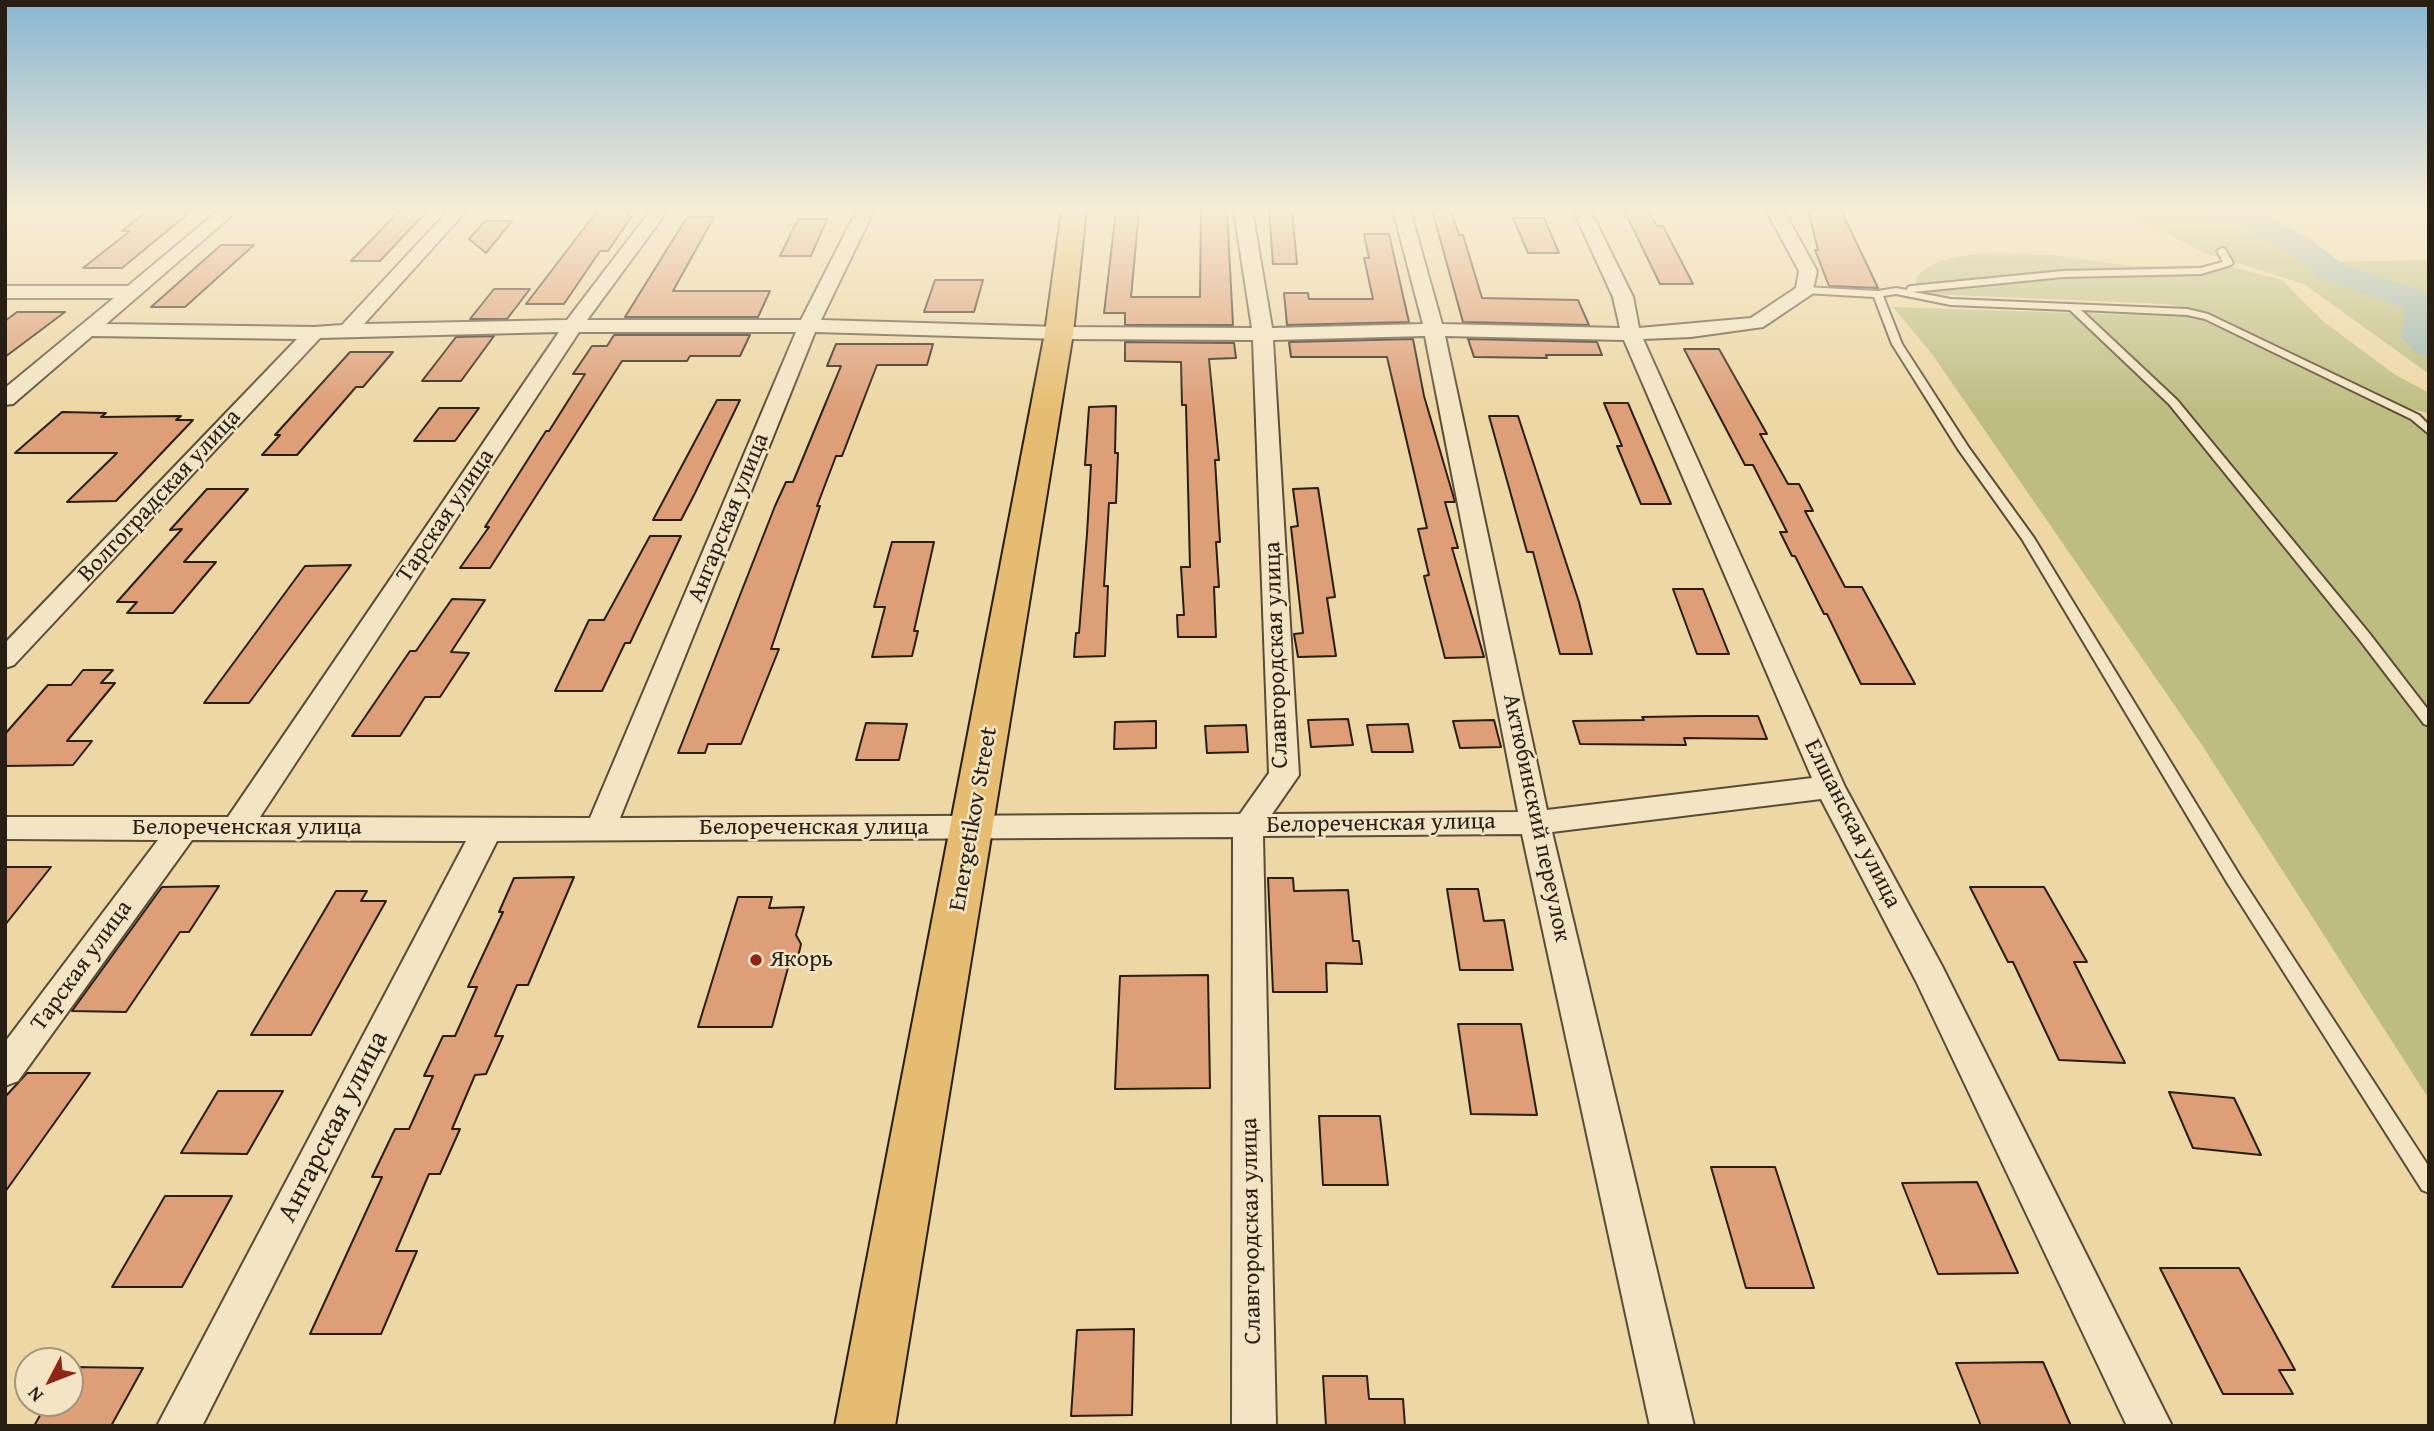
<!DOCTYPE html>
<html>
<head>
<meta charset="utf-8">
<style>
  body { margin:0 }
  #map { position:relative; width:2434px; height:1431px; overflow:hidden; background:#edd7a5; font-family:"Gentium Book Plus",serif }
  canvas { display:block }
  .frame { position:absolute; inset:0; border:7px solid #291e13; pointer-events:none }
  .north { position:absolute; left:14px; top:1347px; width:70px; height:70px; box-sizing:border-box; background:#f3e5c4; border:2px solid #a2957d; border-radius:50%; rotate:228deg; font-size:19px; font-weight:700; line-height:28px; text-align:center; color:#291e13 }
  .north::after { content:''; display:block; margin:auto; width:24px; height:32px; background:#8f2418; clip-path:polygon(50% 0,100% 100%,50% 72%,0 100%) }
</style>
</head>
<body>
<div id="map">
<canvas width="2434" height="1431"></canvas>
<div class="frame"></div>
<div class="north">N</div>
</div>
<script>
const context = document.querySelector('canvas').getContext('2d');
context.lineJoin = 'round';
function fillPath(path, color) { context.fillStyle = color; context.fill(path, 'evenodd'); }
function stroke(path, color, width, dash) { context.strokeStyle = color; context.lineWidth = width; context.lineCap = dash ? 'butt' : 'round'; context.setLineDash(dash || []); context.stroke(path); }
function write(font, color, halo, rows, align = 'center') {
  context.font = font + ' "Gentium Book Plus",serif'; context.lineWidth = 5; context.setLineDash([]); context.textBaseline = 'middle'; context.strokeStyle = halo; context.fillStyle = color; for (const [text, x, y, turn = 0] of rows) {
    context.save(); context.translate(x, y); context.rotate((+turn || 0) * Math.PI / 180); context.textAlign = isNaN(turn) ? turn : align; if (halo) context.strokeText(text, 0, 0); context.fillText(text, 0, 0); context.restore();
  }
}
fillPath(new Path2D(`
  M2121,210H2246L2318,262L2429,260V374L2304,284L2202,252Z
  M2050,255L2134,266L2225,265L2282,280L2324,322L2394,374L2429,393V413L2377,402L2186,308L2166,304L1929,294L1916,283L1917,276C1949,245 2008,255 2050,255Z
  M1893,307L2196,317L2398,413L2429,422V1099L2202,745L1932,354Z`), '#bdbd82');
fillPath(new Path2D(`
  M2159,210H2248L2269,217L2312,240L2342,264L2429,294V356L2417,353L2401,337L2405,308L2320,278L2290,254L2247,229L2232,225L2163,216Z`), '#9bb8b0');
const building = new Path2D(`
  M149,210H185L181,213H189L122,268H83L130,231H122Z
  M400,210H428L380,261H351Z
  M598,210H631L627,216H632L608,251H600L564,304H526Z
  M1116,210H1139L1131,297H1200L1201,210H1227L1233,325H1125V313H1104Z
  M1269,210H1292L1297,264H1273Z
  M1432,210H1451L1459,235H1463L1482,298L1578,300L1589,325L1463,322Z
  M1624,210H1648L1657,226H1663L1693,284H1660Z
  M1808,210L1842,212L1878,288L1829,286L1815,250H1818Z
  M687,217H714L673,291H770L758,317H625Z
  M1513,218H1544L1559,253H1528Z
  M798,219H827L811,256H780Z
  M485,221H512L486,253L469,239Z
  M1364,234H1389L1409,322L1287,325L1284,293H1308L1309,299H1373L1364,258H1369Z
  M221,245H254L185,307H151Z
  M935,280H983L974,312H924Z
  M494,289H530L507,319H470Z
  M17,312H65L5,357V321Z
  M614,335H750L740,356H690L687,361H622L490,568H460L489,527H485L546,431H549L585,374H573L592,346H607Z
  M494,336L461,381H422L456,337Z
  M1413,339L1424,396L1455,502H1445L1458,548H1452L1484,657L1445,658L1424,576L1429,575L1418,529L1427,528L1387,357H1291L1289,342Z
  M1468,339L1597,342L1602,355H1546L1547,358L1474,357Z
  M1125,342L1234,343L1236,358L1209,359L1219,460H1215L1220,542H1216L1219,587H1214L1216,637H1178L1177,615H1184L1181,567H1190L1186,405H1182L1181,362L1125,361Z
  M836,344H933L927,365H877L842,456H836L817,506H820L771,649H779L741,744H708L705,753H678L775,506L786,482H793L841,366H827Z
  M1684,349H1719L1767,434H1760L1788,484H1799L1813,511H1805L1845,587H1862L1915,684H1861L1827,614H1824L1795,556H1792L1780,532H1787L1753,465H1745Z
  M350,352H393L363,387H356L297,455H262L280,435H275Z
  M717,400H740L695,493L681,520H653Z
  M1604,403H1628L1671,504H1641L1617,446H1622Z
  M1116,406L1115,453H1118L1116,503H1109L1104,586H1108L1105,656L1074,657L1076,633H1079L1087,534L1091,465H1085L1089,407Z
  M439,408H479L455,441H414Z
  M62,412L106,413L101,417L181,416L176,420H193L116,501L67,502L117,453H15Z
  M1489,416H1518L1579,602L1592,654H1560L1533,552H1527Z
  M1318,488L1335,597L1327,598L1336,656L1298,657L1294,634L1303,633L1291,527L1298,526L1293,489Z
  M207,489H248L184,562H216L173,613H127L137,602H117L182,529L170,530Z
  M650,536H681L630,643H625L602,691H555L589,620H604Z
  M892,542H934L914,631H918L912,656L872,657L885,607H874Z
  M351,565L249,703H204L305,566Z
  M1673,589H1703L1729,654H1697Z
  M452,599L485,600L451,652L469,653L440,697H425L400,736H352L410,651H416Z
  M83,670H113L101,683H115L67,741H92L73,765L5,766V734L48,685H71Z
  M1699,716H1758L1767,739L1684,738L1686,745L1580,744L1573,721L1644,720L1642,717Z
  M1348,719L1353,745L1311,747L1308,720Z
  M1494,720L1501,747L1460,748L1453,721Z
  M1156,721V748L1114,749L1115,722Z
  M866,723L907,724L899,760H856Z
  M1408,724L1413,752H1372L1367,725Z
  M1246,725L1248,752L1207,753L1205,726Z
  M5,867H51L5,925Z
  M574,877L528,985H517L495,1036H503L486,1074L475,1075L452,1129H460L440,1174H429L396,1251H417L381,1334H310L382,1177H372L395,1129H409L433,1076H424L443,1036H455L477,987H468L503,912H499L514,878Z
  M1268,878H1293L1294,891L1348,890L1353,941H1359L1362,964L1326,963L1327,992H1273Z
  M219,886L189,932H180L126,1012L72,1011L162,887Z
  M1970,887H2044L2087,962H2074L2125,1063L2059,1060L2013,962H2008Z
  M1447,889H1478L1484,921L1504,920L1513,970H1460Z
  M336,891H367L361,901H386L311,1035H251Z
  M738,897H772L769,908L804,907L796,935L801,944L798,957L789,964L772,1027H698Z
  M1208,975L1210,1088L1115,1089L1120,976Z
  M1458,1024H1521L1537,1115L1471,1114Z
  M27,1073H90L5,1192V1097Z
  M218,1091H283L247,1154L181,1153Z
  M2169,1092L2234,1098L2261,1155L2193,1148Z
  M1319,1116H1380L1388,1185H1323Z
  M1711,1167H1775L1814,1288H1746Z
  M1977,1182L2018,1273L1938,1274L1902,1183Z
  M165,1196H232L182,1287H112Z
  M2160,1268H2239L2295,1370H2279L2293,1394H2223Z
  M1134,1329L1132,1415L1071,1416L1077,1330Z
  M2043,1362L2071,1426H1981L1956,1363Z
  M70,1367L143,1368L111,1426H34L47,1403H70Z
  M1323,1376H1367L1369,1399H1403L1405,1426H1326Z`);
fillPath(building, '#dd9e78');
stroke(building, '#291e13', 2);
const lane = new Path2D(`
  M2222,248L2225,249L2233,263L2231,265L2201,274L2063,277L1913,292L1951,299L2187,309L2208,314L2419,415L2429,425V434L2411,419L2205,319L2187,315L2081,310L2177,400L2369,633L2429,711V726L2424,724L2359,639L2169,404L2070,310L1951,305L1896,294L1883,296L1902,344L1969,448L2034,538L2240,876L2429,1167V1193L2422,1190L2228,884L2022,539L1958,449L1892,344L1874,297L1805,293L1800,290L1805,287L1878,291L1896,288L1907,290L1908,287L1911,286L2063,271L2200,268L2223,262L2217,251Z`);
const street = new Path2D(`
  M219,210H238L106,324L314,327L342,325L449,210H467L364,324L567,320L651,210H668L587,320H801L857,210H874L821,320L1059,327L1252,328L1234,210H1252L1272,328L1423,324L1393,210H1410L1442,324L1620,328L1613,297L1573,210H1590L1633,297L1639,328L1751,318L1796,288L1799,271L1766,210H1783L1817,271L1812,294L1763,327L1691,337L1643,339L1845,787L1942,966L2172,1426H2127L1916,981L1821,799L1552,832L1694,1426H1650L1522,834L1263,836L1276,1426H1232L1233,837L497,841L202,1426H157L466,841L192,840L18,1081L5,1086V1042L158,840L5,839V817H228L559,332L320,338L14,665L5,668V643L297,339L92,336L13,404L5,405V388L114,298H5V286H128ZM579,332H796L590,818L260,817ZM815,332L1059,339L1253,340L1269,773L1240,814L620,818ZM1425,336L1518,812L1272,814L1299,775L1273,340ZM1445,336L1624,340L1812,778L1547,810Z`);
const primary = new Path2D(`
  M1062,210H1086L1073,333L895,1426H835L1045,333Z`);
stroke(lane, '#5a4c38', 4);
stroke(street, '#5a4c38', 4);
stroke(primary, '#291e13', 4);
fillPath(lane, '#f3e5c4');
fillPath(street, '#f3e5c4');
fillPath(primary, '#e6bc72');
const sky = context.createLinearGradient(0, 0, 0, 411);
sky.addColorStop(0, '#89b6d2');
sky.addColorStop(0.51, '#f7edd6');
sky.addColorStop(1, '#f7edd600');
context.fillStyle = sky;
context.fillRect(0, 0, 2434, 411);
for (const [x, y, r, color] of [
  [756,960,7,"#8f2418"]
]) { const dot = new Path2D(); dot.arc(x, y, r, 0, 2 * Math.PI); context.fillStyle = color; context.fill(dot); stroke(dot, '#f3e5c4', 2.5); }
write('24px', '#291e13', '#f3e5c4', [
  ["Волгоградская улица",160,496,-47],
  ["Тарская улица",446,516,-56],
  ["Ангарская улица",729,518,-68],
  ["Славгородская улица",1277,655,-92],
  ["Актюбинский переулок",1536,818,78],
  ["Energetikov Street",974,819,-80],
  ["Белореченская улица",1381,824,-1],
  ["Елшанская улица",1852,824,63],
  ["Белореченская улица",247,828],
  ["Белореченская улица",814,828],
  ["Тарская улица",82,966,-54],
  ["Славгородская улица",1252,1231,-91]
]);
write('24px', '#291e13', '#f3e5c4', [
  ["Якорь",770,960]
], 'left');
write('28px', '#291e13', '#f3e5c4', [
  ["Ангарская улица",334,1127,-63]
]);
</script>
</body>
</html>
